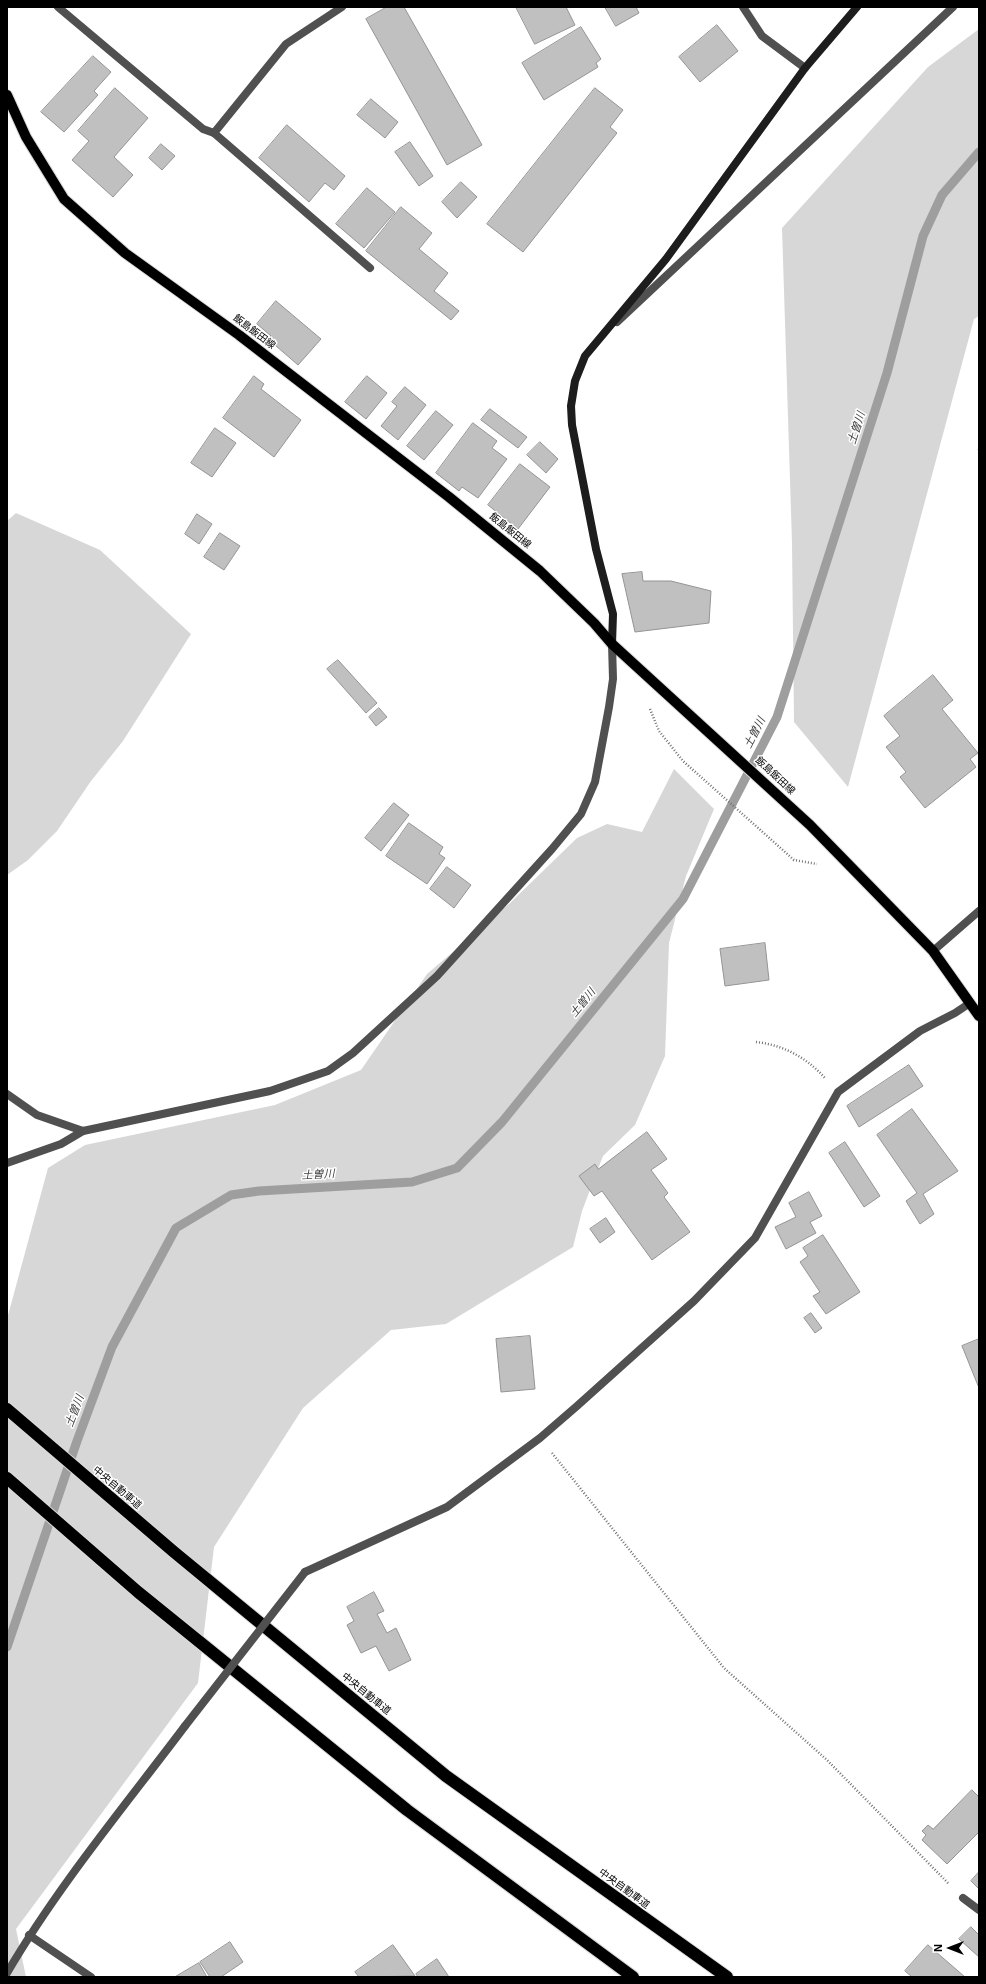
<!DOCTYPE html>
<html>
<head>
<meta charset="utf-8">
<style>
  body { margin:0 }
  #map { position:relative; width:986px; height:1984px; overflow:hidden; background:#fff; font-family:Arial,sans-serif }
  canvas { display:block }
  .frame { position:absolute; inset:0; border:8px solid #000; pointer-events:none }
  .north { position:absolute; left:930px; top:1928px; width:40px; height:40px; -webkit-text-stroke:3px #fff; paint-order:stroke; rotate:270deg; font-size:11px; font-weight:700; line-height:16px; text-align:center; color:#000 }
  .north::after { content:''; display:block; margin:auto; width:14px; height:18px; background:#000; clip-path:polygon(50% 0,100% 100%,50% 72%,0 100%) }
</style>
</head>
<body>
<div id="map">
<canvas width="986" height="1984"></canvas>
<div class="frame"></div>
<div class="north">N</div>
</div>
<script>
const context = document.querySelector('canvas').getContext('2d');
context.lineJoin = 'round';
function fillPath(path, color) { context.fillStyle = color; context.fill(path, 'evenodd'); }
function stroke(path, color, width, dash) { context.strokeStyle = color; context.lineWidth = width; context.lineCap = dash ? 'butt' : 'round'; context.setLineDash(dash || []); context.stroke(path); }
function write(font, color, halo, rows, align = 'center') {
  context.font = font + ' Arial,"Noto Sans JP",sans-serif'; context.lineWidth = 3; context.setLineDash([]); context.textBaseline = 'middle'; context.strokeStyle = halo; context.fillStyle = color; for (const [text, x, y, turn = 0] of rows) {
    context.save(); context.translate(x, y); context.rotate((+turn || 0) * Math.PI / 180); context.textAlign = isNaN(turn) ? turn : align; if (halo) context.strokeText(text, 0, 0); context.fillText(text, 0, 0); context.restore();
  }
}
fillPath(new Path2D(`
  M979,29V316L974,319L848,787L794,722L792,543L782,228L928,67Z
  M16,513L100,550L191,634L123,741L91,781L57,831L28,860L7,875V521Z
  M674,769L714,809L686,876L669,943L665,1056L635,1125L603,1156L582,1211L573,1247L446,1324L391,1330L303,1408L214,1547L198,1683L16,1929L26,1977H7V1319L48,1168L85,1145L275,1105L361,1070L427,974L509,904L577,838L607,824L642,832Z`), '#d7d7d7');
stroke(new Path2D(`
  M7,1647L77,1441L112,1347L176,1228L231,1195L259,1191L412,1182L457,1168L502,1122L683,899L777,717L887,373L923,236L942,195L979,152`), '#9e9e9e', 9);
const building = new Path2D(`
  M387,7H404L482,145L447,165L366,19Z
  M516,7H566L575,25L535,44Z
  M605,7H636L639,13L616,26Z
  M717,25L738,51L700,82L679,57Z
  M581,27L601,59L596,63L598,67L544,100L522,63Z
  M93,56L111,72L94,91L98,95L64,132L41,112Z
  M115,88L148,118L114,157L133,175L113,197L72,160L89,141L78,131Z
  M595,88L623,110L610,127L617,133L523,252L487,224Z
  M371,99L398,122L385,138L357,115Z
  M287,125L345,176L334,190L325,183L309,202L259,158Z
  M410,142L433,176L419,186L395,152Z
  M161,144L175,156L162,170L149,158Z
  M461,182L477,197L457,218L442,202Z
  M367,188L395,212L364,248L336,224Z
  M401,207L432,233L419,249L448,273L434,291L459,311L451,320L366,251Z
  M276,301L321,339L298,365L268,339L271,336L257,324Z
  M254,376L264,384L261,389L301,420L274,457L223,418Z
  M367,376L387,393L366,419L345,402Z
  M405,387L426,405L398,440L381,426L397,406L392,402Z
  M490,409L527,437L518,448L481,420Z
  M436,411L453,425L424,460L407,446Z
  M473,423L497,441L492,448L507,459L478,498L462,487L459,491L436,473Z
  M215,428L236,443L212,477L191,463Z
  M540,442L558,459L546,473L527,455Z
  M520,464L550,487L518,529L488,505Z
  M197,514L212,524L199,544L185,534Z
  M220,533L240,546L224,570L204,557Z
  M642,572L643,581H671L711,591L709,623L635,632L622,574Z
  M338,660L377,703L366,713L327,669Z
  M933,675L953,700L942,709L978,753L970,759L976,767L925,808L900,777L906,772L886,747L900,736L884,716Z
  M379,708L387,717L376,726L369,717Z
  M394,803L409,815L381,851L365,838Z
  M409,823L443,847L439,854L445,858L427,884L386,856Z
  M447,867L471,885L454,908L430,889Z
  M765,943L769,980L725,986L720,949Z
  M909,1065L923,1086L859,1127L847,1106Z
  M912,1109L958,1171L923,1194L934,1214L920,1224L906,1201L917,1193L877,1135Z
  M647,1132L667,1159L651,1170L668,1193L664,1197L690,1232L652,1260L602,1191L594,1196L579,1176L595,1164L598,1169Z
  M845,1142L880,1196L864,1207L829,1153Z
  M809,1192L822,1216L810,1222L816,1233L786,1249L775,1227L796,1217L789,1203Z
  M606,1218L615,1232L600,1243L590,1229Z
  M823,1235L860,1292L826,1314L813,1296L820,1292L800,1262L808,1256L803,1248Z
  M811,1313L822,1328L815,1333L804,1318Z
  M530,1336L535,1389L501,1392L496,1339Z
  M979,1339V1388L962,1346Z
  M374,1592L384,1611L377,1614L387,1633L396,1628L411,1660L389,1671L376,1646L361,1653L347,1625L354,1621L347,1607Z
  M972,1790L979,1797V1832L947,1864L922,1840L926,1835L922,1831L928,1825L933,1829Z
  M979,1872V1889L971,1881Z
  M971,1927L979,1935V1957L959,1939Z
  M230,1942L243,1962L221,1977H210L200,1962Z
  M393,1945L415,1976L359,1977L355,1972Z
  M928,1945L965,1977H912L905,1971Z
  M437,1959L449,1977H418L416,1974Z
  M199,1963L207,1977H175Z`);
fillPath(building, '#c0c0c0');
stroke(building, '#949494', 1);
const primary = new Path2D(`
  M7,95L26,137L64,199L125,253L239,335L449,497L540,571L594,623L612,644L810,825L933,951L979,1016`);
const highway = new Path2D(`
  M7,1409L174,1552L446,1776L727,1977
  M7,1478L138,1592L407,1810L633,1977`);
stroke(primary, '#dbdbdb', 12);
stroke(highway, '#dbdbdb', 14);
stroke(new Path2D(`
  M979,450V449
  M650,709L659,731L683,761L794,860L817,864
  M756,1042C783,1045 806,1057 825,1078
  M552,1453L724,1668L826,1759L949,1884`), '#727272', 2.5, [1, 2]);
stroke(new Path2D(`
  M58,7L203,129L214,133
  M7,1163L61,1144L83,1131
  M963,1898L979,1910`), '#505050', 8);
stroke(new Path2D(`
  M342,7L286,44L214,133L370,268
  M743,7L762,36L805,68
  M617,322L953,7
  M933,951L979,911
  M7,1094L37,1115L83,1131L270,1091L328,1071L353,1053L437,976L552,849L581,814L595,782L609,707L613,679L612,644
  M305,1572L447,1507L540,1438L577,1406L694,1301L755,1238L838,1092L920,1031L955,1013L970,1003
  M29,1935L91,1977
  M7,1973C58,1886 124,1807 185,1726`), '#505050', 8);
stroke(new Path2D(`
  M612,644L613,614L596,549L572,425L571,406L575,381L585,356L666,259L805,68L857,7`), '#1d1d1d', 8);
stroke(primary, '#000', 10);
stroke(highway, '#000', 12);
stroke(new Path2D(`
  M185,1726L305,1572`), '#505050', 8);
write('10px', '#000', '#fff', [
  ["飯島飯田線",254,332,37],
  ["飯島飯田線",510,531,39],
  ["飯島飯田線",775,776,43],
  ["中央自動車道",117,1488,40],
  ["中央自動車道",366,1694,39],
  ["中央自動車道",624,1889,36]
]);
write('italic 11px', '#3f3f3f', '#fff', [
  ["土曽川",857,428,-72],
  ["土曽川",755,733,-63],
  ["土曽川",583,1003,-51],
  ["土曽川",318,1175,-3],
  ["土曽川",75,1411,-69]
]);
</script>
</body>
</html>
